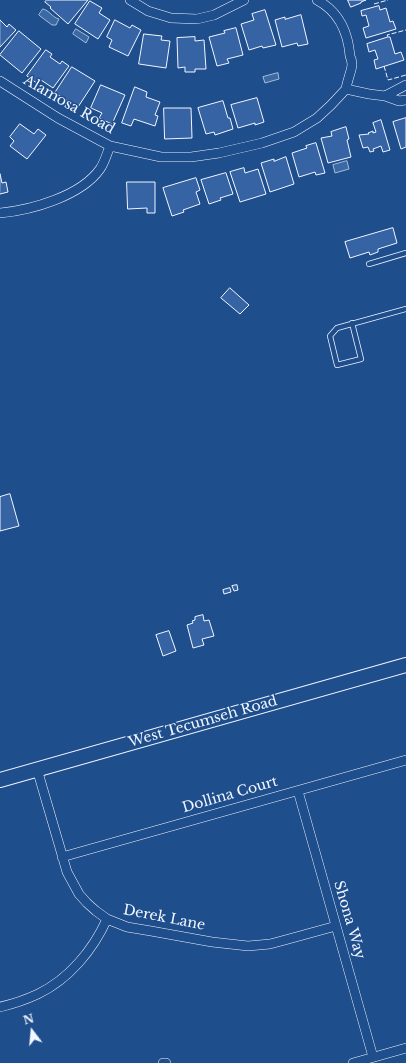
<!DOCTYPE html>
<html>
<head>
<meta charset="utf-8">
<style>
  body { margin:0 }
  #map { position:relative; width:406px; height:1063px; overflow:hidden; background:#1f4e8c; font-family:"Libre Baskerville",serif }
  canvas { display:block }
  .north { position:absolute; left:12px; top:1011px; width:40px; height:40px; -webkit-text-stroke:3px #1f4e8c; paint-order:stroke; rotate:344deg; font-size:11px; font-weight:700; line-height:16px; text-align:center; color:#f2f6ff }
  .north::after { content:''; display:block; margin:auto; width:14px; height:18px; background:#f2f6ff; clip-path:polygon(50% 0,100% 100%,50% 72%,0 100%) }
</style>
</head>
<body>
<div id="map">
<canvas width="406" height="1063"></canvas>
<div class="north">N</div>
</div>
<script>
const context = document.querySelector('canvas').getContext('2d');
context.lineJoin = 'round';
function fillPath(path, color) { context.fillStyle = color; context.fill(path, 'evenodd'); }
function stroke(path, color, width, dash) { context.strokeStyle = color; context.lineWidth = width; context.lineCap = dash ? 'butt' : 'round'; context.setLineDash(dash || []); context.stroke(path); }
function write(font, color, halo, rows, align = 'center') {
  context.font = font + ' "Libre Baskerville",serif'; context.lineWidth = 3; context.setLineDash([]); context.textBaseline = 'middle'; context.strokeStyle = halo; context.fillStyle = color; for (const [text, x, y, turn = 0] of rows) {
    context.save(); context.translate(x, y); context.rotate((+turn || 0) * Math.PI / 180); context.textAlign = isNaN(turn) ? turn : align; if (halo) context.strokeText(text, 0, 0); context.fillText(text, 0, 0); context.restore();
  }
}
const water = new Path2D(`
  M43,9C49,10 53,18 59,19L56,25H52L40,16L39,15Z
  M76,29L89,37L86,43L73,34Z
  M278,73L279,79L265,83L263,77Z
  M347,161L349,169L335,173L333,165Z`);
fillPath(water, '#3b69a3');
stroke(water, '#a8bbd7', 1);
const building = new Path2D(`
  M47,0H88L68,24L50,8L51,7L45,2Z
  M348,0H366L361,2V3L351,7Z
  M90,1L102,8L99,13L110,20L98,39L75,24Z
  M379,6L380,10L386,8L390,22L393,21L396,29L366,38L363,28L369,26L366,15L362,16L361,11Z
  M265,10L276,45L263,48L262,46L249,50L241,24L254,20L252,14Z
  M301,15L308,44L298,46L297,43L282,47L275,20L285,17V19Z
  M0,20L7,27L9,24L16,30L0,47Z
  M115,20L130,28L132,25L141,30L128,56L109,47L112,40L107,37Z
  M236,28L243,55L227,59L229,63L217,66L209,37L225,33L224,31Z
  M19,31L41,49L22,73L0,55Z
  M144,34L162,36L161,40L170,41L166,68L139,64Z
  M195,37V41L204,40L206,69H195V72H185V67L178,68L177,38Z
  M388,37H390L395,54L401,52L404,60L376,69L374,60L378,59L375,50L369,52L367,44Z
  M46,50L52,54L50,57L60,64L62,61L69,66L53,88L41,80L38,84L27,76Z
  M72,67L95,81L78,107L55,93Z
  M101,85L125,95L112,124L99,118L102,113L91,108Z
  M135,87L147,92L146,97L160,102L155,115L158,116L155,126L134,119L131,126L122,123Z
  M257,98L264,122L255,125V123L238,128L231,105Z
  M223,101L228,118H230L233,129L215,135L214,132L206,134L198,108Z
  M164,108H191L192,138L165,139Z
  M406,118V147L401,149L393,122Z
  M381,120L390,150L383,152L381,146L373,149L374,151L370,152L368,147L363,148L359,135L369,134L368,133L373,131V133L376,132L373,123Z
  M20,124L34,134L38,129L46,135L27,159L10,146L14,141L10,137Z
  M346,127L349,139L347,140L351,157L328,163L321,138L332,136L331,132Z
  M316,143L325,173L316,175L315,172L299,177L292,153L307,148L306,146Z
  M286,157L294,184L270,192L261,163L274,159V161Z
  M244,168L245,173L258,169L266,194L240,202L230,172Z
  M226,173L233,194L220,198L221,200L209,204L201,180Z
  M0,174L2,183L6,182L8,192L0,194Z
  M196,178L200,190L196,192L200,204L183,210L184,212L172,216L163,188Z
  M127,182H155V213H147V208L128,209Z
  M393,228L397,243L378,249V252L370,255L369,252L350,258L345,242Z
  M230,288L249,305L240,314L221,298Z
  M10,494L19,526L0,531V497Z
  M237,585L238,590L234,591L232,586Z
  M230,588L231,592L224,594L223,590Z
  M203,615L204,621L209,620L214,636L202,639L204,645L193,648L187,625L193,623L192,621L195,620V617Z
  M169,631L176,651L163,656L156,635Z`);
fillPath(building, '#3563a3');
stroke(building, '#f2f6ff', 1);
const lane = new Path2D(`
  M369,264L406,253
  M352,323L361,359L337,365L330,336L337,328L406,309`);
const street = new Path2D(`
  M130,0L148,11L171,18L197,19L214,15L244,0
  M317,0C338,11 348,32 350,56C351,58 352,62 352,65C351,73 347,81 346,89L369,94L385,96
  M0,81L58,118L110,146L161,157H191L219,153L262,143L294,132L317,118L331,105L346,89
  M406,85L385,96L399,101L406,100
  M0,213C32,210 81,196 100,169C105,162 107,153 110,146
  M37,769L67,872L79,894L87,903L96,911L107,919L127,927L151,931L212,942L248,946L270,944L285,940L336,926
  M298,791L373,1057
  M62,857L406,760
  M0,1007C13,1004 25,1000 38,994C69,979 93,950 107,919
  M163,1063H166
  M353,1063L406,1048`);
const primary = new Path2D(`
  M0,780L406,665`);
stroke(lane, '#f2f6ff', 6);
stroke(street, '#f2f6ff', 10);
stroke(primary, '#f2f6ff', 16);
stroke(lane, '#1f4e8c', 4.5);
stroke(street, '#1f4e8c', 9);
stroke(primary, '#1f4e8c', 14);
stroke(new Path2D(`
  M374,4L388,0
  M388,37L387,35L406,30
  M384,66L388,80L406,75`), '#f2f6ff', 1, [5, 2]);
write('14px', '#f2f6ff', '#1f4e8c', [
  ["Alamosa Road",69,105,30],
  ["West Tecumseh Road",203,722,-16],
  ["Dollina Court",230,795,-16],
  ["Derek Lane",164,918,11],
  ["Shona Way",349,920,74]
]);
</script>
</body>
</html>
